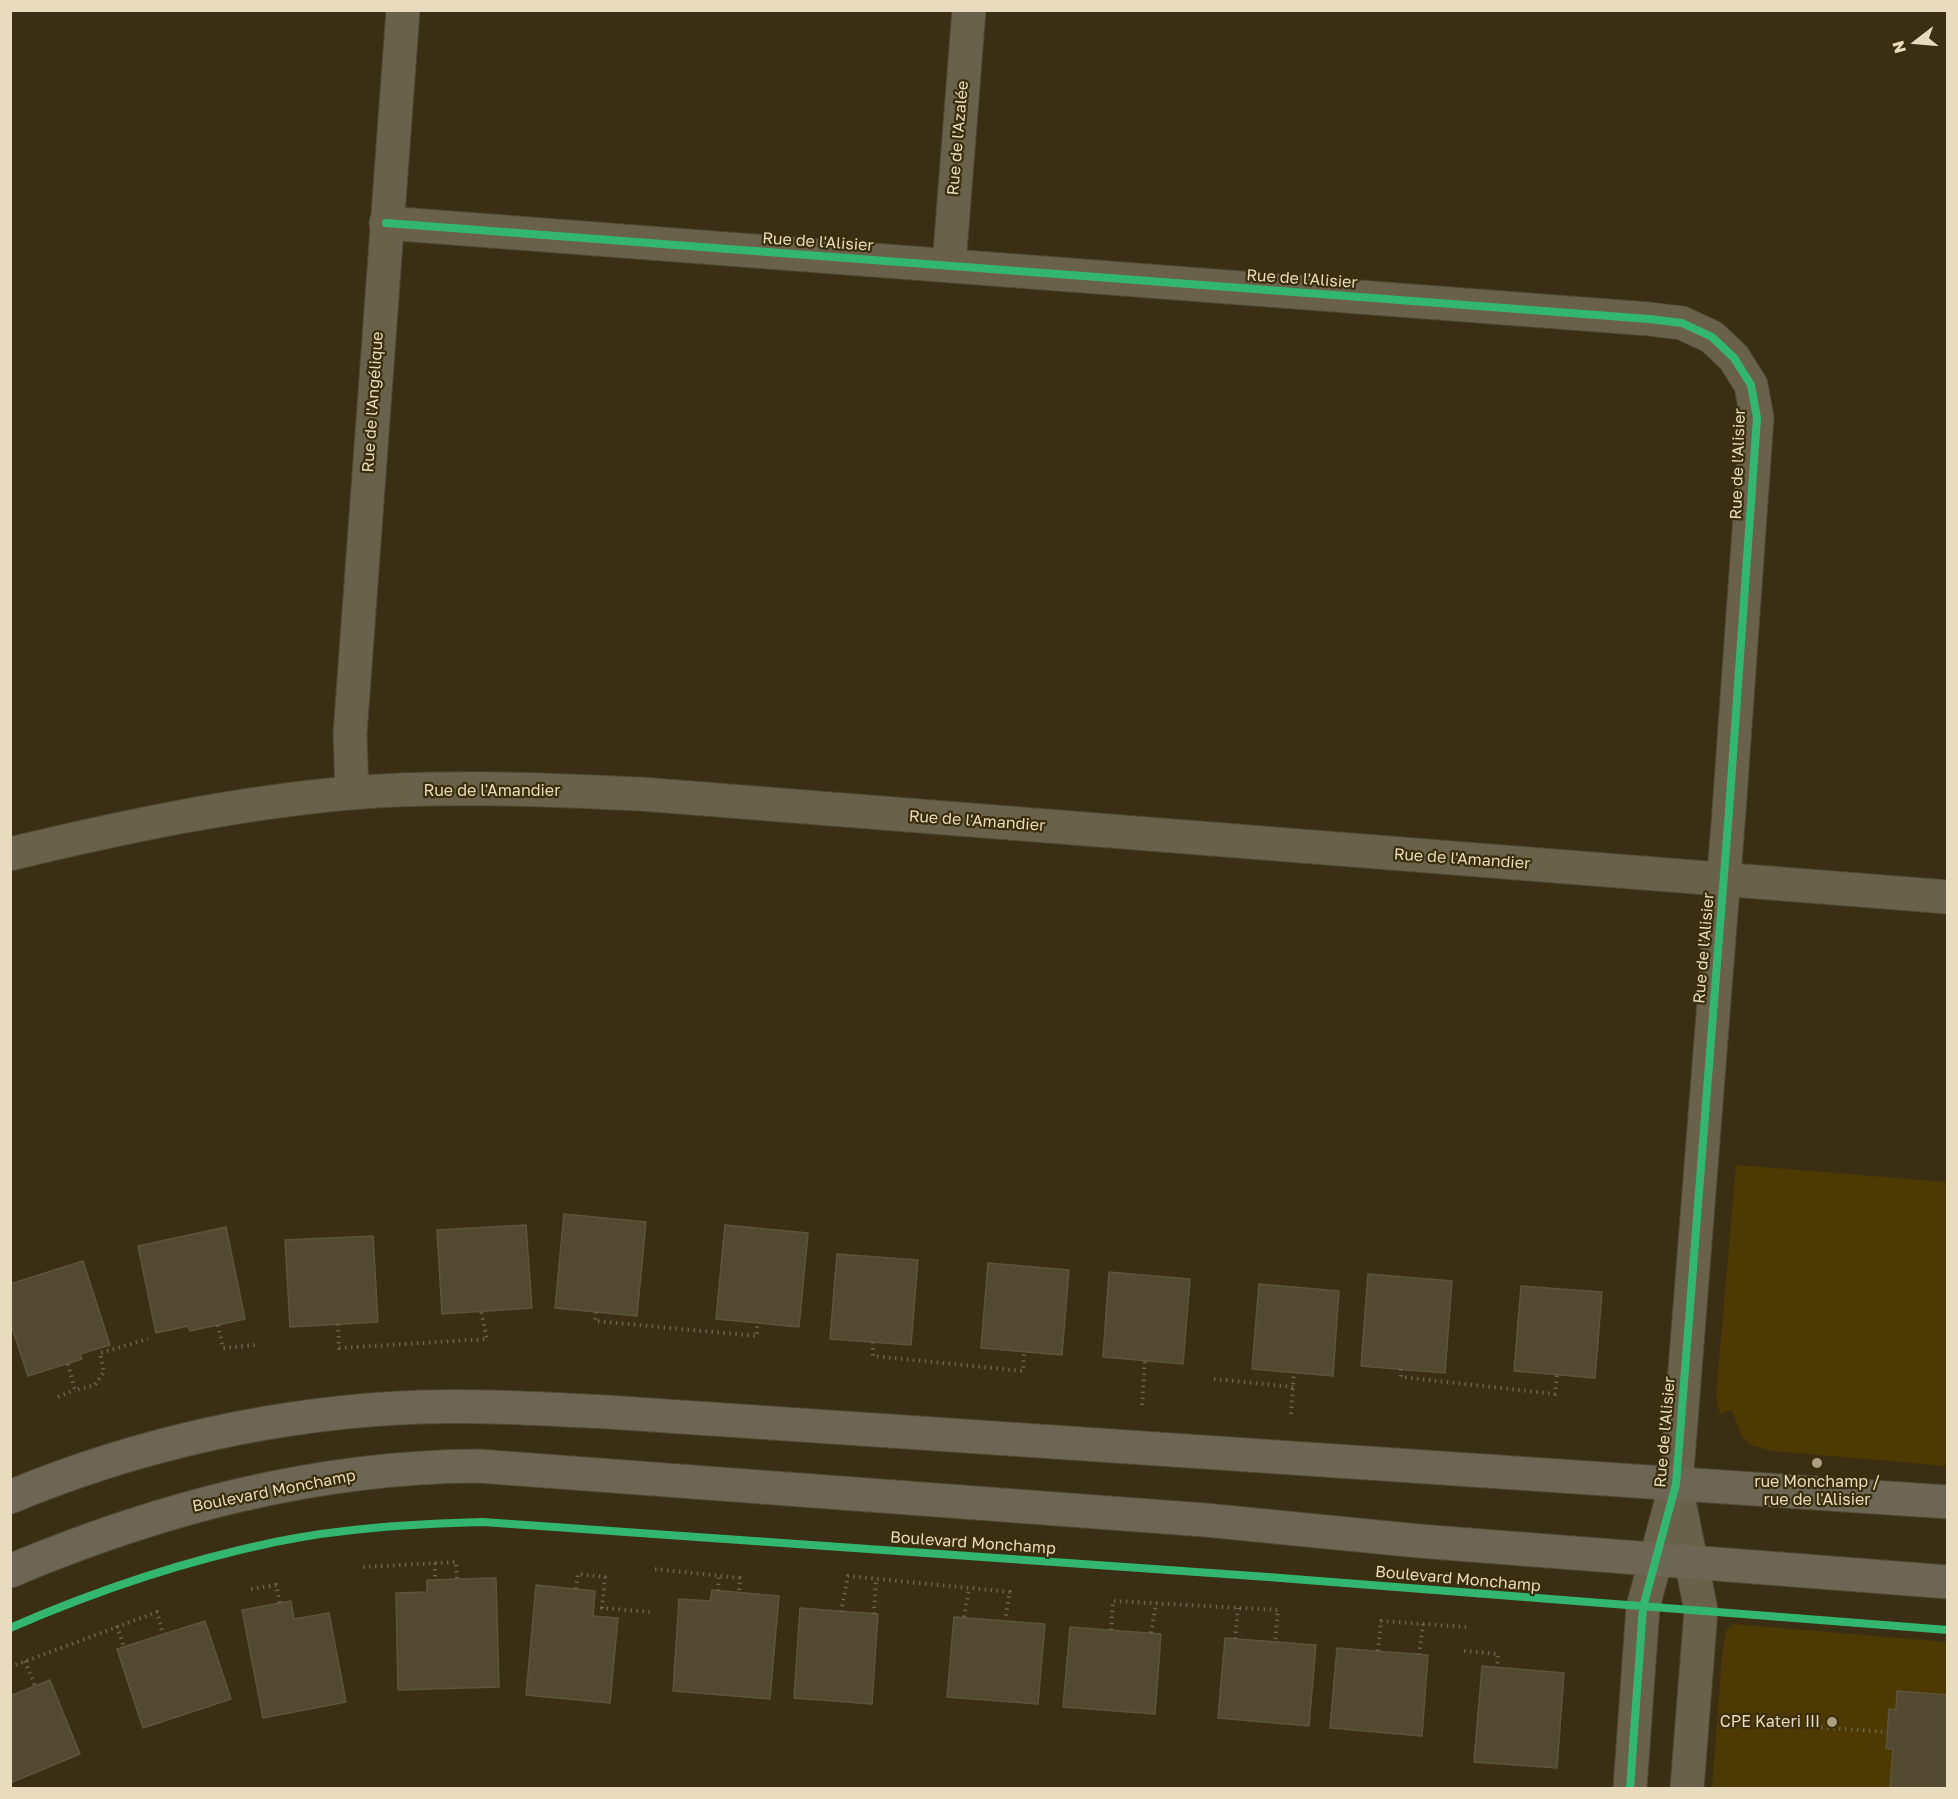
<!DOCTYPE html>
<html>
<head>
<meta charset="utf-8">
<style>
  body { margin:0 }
  #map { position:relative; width:1958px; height:1799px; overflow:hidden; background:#3a2f13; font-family:"Golos Text",sans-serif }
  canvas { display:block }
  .frame { position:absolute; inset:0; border:12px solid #e9dcbe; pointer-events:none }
  .north { position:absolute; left:1886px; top:12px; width:60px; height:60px; -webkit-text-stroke:4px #3a2e0d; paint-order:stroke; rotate:254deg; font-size:16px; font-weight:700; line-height:24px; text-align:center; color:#e9dcbe }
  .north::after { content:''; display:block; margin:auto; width:21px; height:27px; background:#e9dcbe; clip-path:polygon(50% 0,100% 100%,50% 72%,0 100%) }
</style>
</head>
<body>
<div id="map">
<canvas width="1958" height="1799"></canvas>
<div class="frame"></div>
<div class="north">N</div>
</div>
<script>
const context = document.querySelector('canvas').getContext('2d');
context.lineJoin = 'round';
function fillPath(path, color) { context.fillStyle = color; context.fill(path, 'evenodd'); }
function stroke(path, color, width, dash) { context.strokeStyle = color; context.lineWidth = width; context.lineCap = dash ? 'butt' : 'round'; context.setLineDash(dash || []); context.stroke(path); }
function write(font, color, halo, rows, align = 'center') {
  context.font = font + ' "Golos Text",sans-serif'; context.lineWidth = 4.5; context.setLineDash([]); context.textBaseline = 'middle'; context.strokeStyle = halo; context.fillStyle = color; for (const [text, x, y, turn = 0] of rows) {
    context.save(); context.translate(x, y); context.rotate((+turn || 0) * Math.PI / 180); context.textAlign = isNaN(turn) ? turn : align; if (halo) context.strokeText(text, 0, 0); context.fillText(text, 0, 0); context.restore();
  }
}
fillPath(new Path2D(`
  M1736,1165L1947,1182V1466L1772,1451L1751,1445L1741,1435L1732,1410L1720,1414L1716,1396Z
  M1733,1624L1947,1642V1788H1712L1722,1656L1726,1631Z`), '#4d3a03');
const building = new Path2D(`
  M564,1214L646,1222L637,1316L555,1308Z
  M526,1225L532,1308L442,1314L437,1230Z
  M725,1225L808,1233L799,1327L716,1319Z
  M226,1227L245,1319L190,1331L188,1326L156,1333L138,1246Z
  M373,1236L378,1322L290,1327L285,1240Z
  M837,1254L918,1260L911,1345L830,1339Z
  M83,1261L110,1345L80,1354L82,1359L28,1376L10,1322V1284Z
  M988,1263L1069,1270L1062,1355L981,1348Z
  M1109,1272L1190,1279L1183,1364L1103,1357Z
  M1368,1274L1452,1281L1445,1373L1361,1366Z
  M1259,1284L1339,1291L1333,1376L1252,1369Z
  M1521,1286L1602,1292L1595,1378L1514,1371Z
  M496,1578L499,1687L398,1690L396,1593L427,1592V1580Z
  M536,1585L595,1591L593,1616L618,1618L610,1703L526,1695Z
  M712,1590L779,1596L770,1699L673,1691L679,1599L710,1601Z
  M291,1601L294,1619L329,1613L346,1702L263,1718L242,1610Z
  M800,1608L878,1614L872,1704L794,1698Z
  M954,1617L1045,1624L1038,1704L947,1697Z
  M205,1621L231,1699L143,1728L117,1649Z
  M1070,1627L1161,1634L1155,1714L1063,1707Z
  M1225,1638L1316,1645L1309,1726L1218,1718Z
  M1337,1648L1428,1655L1422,1736L1330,1728Z
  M1482,1666L1564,1673L1557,1768L1474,1762Z
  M50,1680L80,1754L10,1783V1696Z
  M1897,1691L1948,1695V1788H1890L1893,1749H1886L1889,1709L1896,1710Z`);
fillPath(building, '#534930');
stroke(building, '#5d543c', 1.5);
const street = new Path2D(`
  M386,223L1649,319L1682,323L1712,337L1734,358L1751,385L1757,418L1729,811L1676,1484L1643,1607L1630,1788
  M949,265L969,10
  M352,793L350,734L403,10
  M10,854C122,827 236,803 350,793C447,785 545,790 641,794L1948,897
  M1677,1492L1701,1610L1687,1788`);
const secondary = new Path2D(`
  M10,1497C140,1443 281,1412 421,1407C483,1405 546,1409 607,1412L1948,1502
  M10,1571C160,1508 315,1467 478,1466L1205,1520L1419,1541L1948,1582`);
stroke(street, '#504833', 35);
stroke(secondary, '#504833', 35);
stroke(new Path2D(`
  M596,1312L595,1321L757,1336V1323
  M338,1324L339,1348L487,1339L481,1311
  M218,1325L223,1348L255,1345
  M873,1342V1356L1023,1371L1024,1352
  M68,1364L75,1390L95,1385L104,1372L100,1353L148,1339
  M1401,1369V1377L1555,1394L1557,1375
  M1214,1379L1293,1387
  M58,1397L75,1390
  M1142,1405L1145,1361
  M1291,1414L1294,1373
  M435,1563V1580
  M363,1567L456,1562L457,1579
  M655,1569L740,1578L739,1593
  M251,1589L276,1585L280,1603
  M576,1589L578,1574L605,1577L602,1608L652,1612
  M718,1591L719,1575
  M841,1612L848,1576L1010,1592L1005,1620
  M874,1614L876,1579
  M964,1617L969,1589
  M117,1626L124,1647
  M1111,1630L1113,1601L1278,1610L1275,1642
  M1151,1633L1156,1603
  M1235,1639L1238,1608
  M1378,1651L1381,1621L1466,1627
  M1464,1651L1498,1654L1497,1667
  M1419,1655L1423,1624
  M25,1661L35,1686
  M10,1667L157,1612L163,1634
  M1815,1727L1887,1732`), '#6a624e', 4, [1.5, 4.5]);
stroke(street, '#6a614b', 33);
stroke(secondary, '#6d6654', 33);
stroke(new Path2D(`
  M386,223L1649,319L1682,323L1712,337L1734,358L1751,385L1757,418L1729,811L1676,1484L1643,1607L1630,1788
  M10,1628C95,1591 184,1561 275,1542C343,1528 413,1524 483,1522L1268,1577L1948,1630`), '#33b770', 8);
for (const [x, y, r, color] of [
  [1817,1463,6,"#ac9f82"],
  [1832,1722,6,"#ac9f82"]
]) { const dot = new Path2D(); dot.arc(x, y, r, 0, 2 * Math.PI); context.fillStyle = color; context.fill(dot); stroke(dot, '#3a2e0d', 2); }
write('16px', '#e9dcbe', '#3a2e0d', [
  ["Rue de l'Azalée",958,138,-85],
  ["Rue de l'Alisier",818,242,4],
  ["Rue de l'Alisier",1302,279,4],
  ["Rue de l'Angélique",373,402,-86],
  ["Rue de l'Alisier",1738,464,-88],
  ["Rue de l'Amandier",492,791],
  ["Rue de l'Amandier",977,821,4],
  ["Rue de l'Amandier",1462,859,4],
  ["Rue de l'Alisier",1704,948,-85],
  ["Rue de l'Alisier",1665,1432,-85],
  ["Boulevard Monchamp",274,1491,-11],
  ["Boulevard Monchamp",973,1543,4],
  ["Boulevard Monchamp",1458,1579,5]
]);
write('16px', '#e9dcbe', '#3a2e0d', [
  ["rue Monchamp /",1817,1482],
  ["rue de l'Alisier",1817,1500],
  ["CPE Kateri III",1820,1722,"right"]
]);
</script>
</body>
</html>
